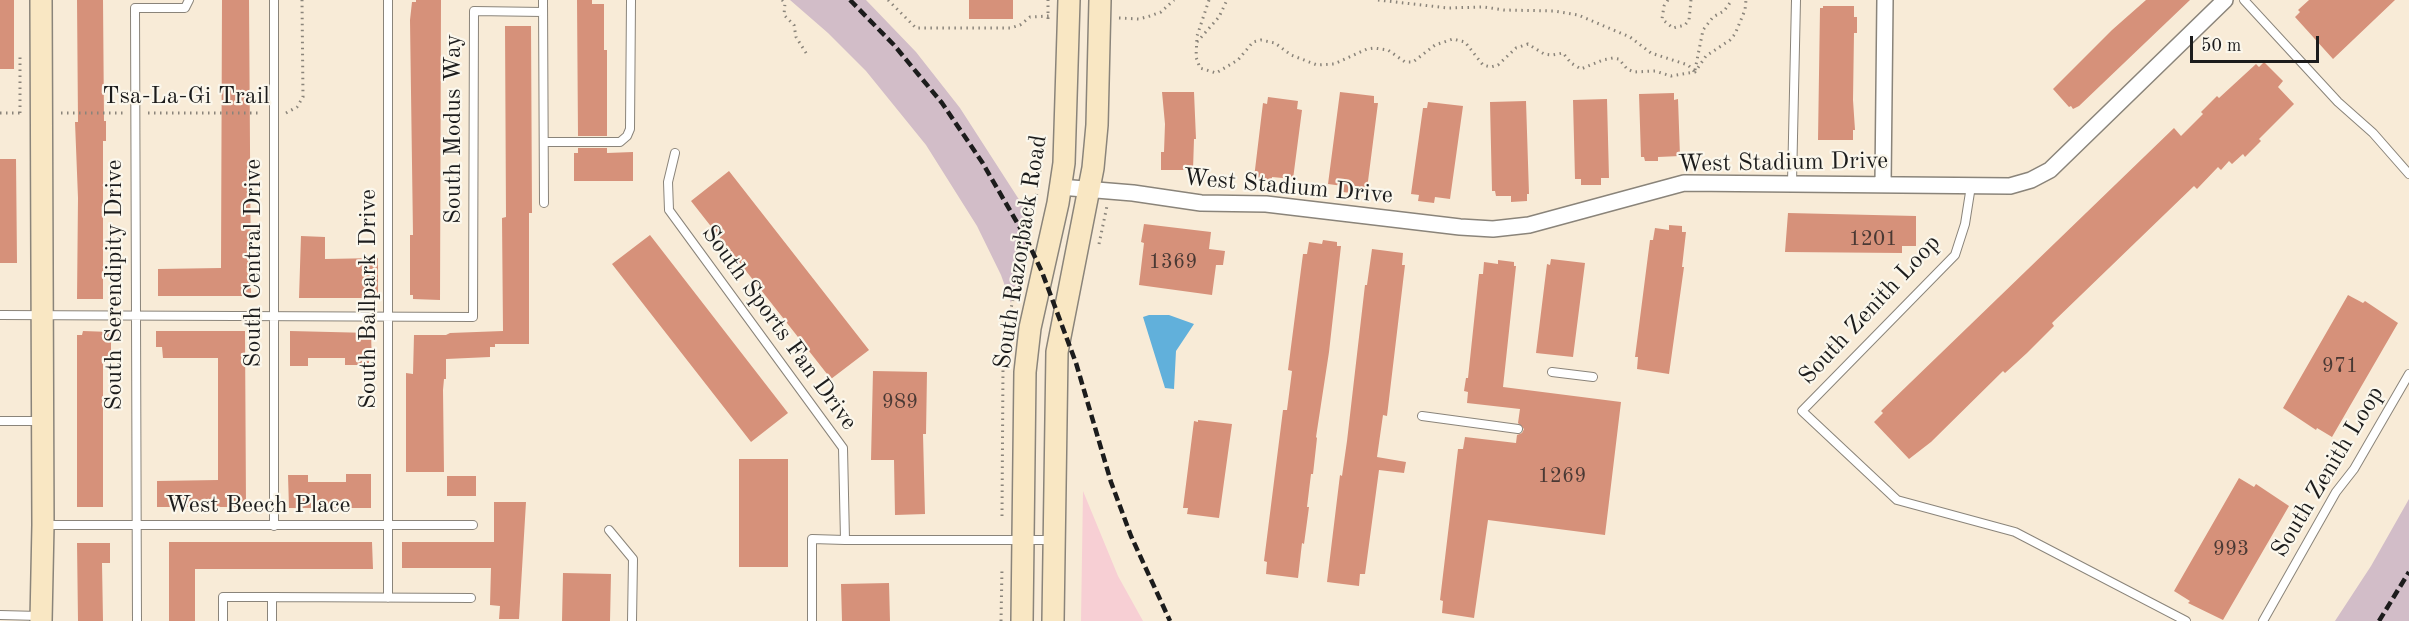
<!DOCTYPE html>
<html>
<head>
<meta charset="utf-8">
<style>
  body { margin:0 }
  #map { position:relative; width:2409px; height:621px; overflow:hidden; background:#f8ebd7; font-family:"Old Standard TT",serif }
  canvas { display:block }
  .scale { position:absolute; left:2190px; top:36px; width:129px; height:27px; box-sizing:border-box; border:3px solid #1c1c1c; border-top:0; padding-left:8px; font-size:18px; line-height:21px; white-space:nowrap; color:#1c1c1c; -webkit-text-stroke:4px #fbf7ec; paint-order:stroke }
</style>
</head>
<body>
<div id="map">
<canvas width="2409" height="621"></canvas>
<div class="scale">50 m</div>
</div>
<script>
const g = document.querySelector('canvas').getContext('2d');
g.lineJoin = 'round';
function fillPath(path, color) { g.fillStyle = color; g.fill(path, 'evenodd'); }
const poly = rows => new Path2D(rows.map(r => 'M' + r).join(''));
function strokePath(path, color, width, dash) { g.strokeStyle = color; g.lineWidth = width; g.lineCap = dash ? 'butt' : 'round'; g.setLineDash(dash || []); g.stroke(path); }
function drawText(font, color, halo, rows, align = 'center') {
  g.font = font + ' "Old Standard TT",serif'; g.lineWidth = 4.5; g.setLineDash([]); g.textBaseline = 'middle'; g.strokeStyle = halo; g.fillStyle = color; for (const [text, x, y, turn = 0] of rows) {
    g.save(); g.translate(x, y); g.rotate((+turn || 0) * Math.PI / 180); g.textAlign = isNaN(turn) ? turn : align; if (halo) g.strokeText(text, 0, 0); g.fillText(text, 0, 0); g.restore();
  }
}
const built = poly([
  [1083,491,1118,576,1143,621,1081,621]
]);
const industrial = poly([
  [790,0,866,0,916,52,960,108,1018,198,1032,216,1011,303,1001,275,977,226,926,145,866,71,828,33],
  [2409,499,2409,621,2335,621,2371,566]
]);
const water = poly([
  [1149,315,1169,315,1194,324,1176,351,1174,389,1165,388,1143,317]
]);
const building = poly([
  [0,0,14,0,14,69,0,69],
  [77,0,103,0,104,121,106,121,106,141,103,141,103,299,77,299,78,198,75,122,78,122],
  [222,0,249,0,251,296,158,296,158,269,221,268],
  [416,0,441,0,440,300,413,299,413,295,410,295,410,235,413,235,410,20,412,2,416,2],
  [577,0,592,0,592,4,604,4,604,50,607,50,607,136,578,136],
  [969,0,1013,0,1013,19,969,19],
  [2146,0,2190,0,2079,106,2073,109,2071,106,2069,107,2053,89,2112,30],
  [2309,0,2395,0,2333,59,2295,17,2300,12,2298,10],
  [1823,6,1854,6,1854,17,1857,17,1857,33,1854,33,1853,100,1855,130,1853,130,1853,140,1818,140,1820,8,1823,8],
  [505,26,531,26,532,213,529,213,529,344,495,344,495,347,490,347,490,357,446,359,446,379,444,379,443,390,444,472,406,472,406,373,413,374,414,335,446,335,450,333,503,331,502,218,506,217],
  [2264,62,2283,81,2278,87,2294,104,2259,139,2261,141,2245,157,2243,154,2232,164,2229,161,2221,170,2218,167,2197,189,2194,186,2052,323,2054,326,2027,353,2005,373,2003,371,1931,442,1909,459,1874,422,1883,413,1881,411,2174,128,2181,136,2203,114,2201,112,2217,96,2219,98,2256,64,2259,67],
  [1162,92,1194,92,1196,139,1194,139,1193,170,1161,170,1161,152,1164,152,1165,124],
  [1340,92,1374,96,1374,103,1378,103,1367,189,1359,188,1358,194,1343,192,1343,186,1328,184],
  [1674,93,1674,100,1678,99,1680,156,1658,157,1658,161,1645,161,1644,157,1641,157,1639,94],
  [1268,97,1298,101,1297,109,1302,110,1293,179,1272,177,1272,180,1254,178,1263,103,1267,104],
  [1607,99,1609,178,1601,178,1601,185,1581,185,1581,179,1575,179,1573,100],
  [1526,101,1529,194,1527,194,1527,201,1511,202,1511,196,1496,196,1495,191,1492,191,1490,102],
  [1428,102,1463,106,1450,199,1435,197,1434,203,1418,201,1419,195,1411,194,1423,108,1427,108],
  [578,148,607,148,607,153,633,152,633,181,574,181,574,153,578,153],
  [0,159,16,159,17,263,0,263],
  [729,171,869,350,831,379,691,201],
  [1788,213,1916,216,1916,246,1902,246,1902,253,1785,252],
  [1144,224,1211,232,1209,249,1225,251,1223,265,1216,265,1212,295,1139,285,1144,243,1141,242],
  [1669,225,1682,226,1682,232,1686,232,1682,267,1684,267,1669,374,1637,369,1638,357,1635,357,1650,240,1653,240,1655,228,1669,230],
  [650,235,788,413,751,442,612,264],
  [301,236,325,237,325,259,378,258,378,298,299,298],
  [1323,240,1337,242,1337,246,1341,246,1329,352,1316,437,1317,438,1313,474,1311,474,1307,507,1309,507,1304,544,1302,543,1298,578,1266,574,1267,562,1264,561,1283,410,1287,410,1292,371,1288,370,1303,254,1307,254,1309,242,1322,244],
  [1372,249,1403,253,1402,265,1405,265,1387,416,1383,415,1377,457,1406,462,1404,473,1379,470,1365,574,1360,574,1359,586,1327,582,1340,475,1342,476,1347,441,1365,285,1367,285],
  [1551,259,1585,263,1573,357,1536,353,1547,264,1550,265],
  [1498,260,1514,262,1514,266,1516,266,1503,387,1621,402,1605,535,1488,520,1474,618,1442,613,1443,601,1440,600,1458,449,1463,449,1465,437,1516,443,1517,435,1522,433,1524,429,1518,423,1520,409,1467,403,1468,392,1464,391,1466,378,1468,378,1479,274,1483,274,1484,262,1498,264],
  [2348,295,2363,303,2365,301,2398,323,2332,437,2317,428,2316,430,2283,408],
  [83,331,111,332,111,353,108,353,108,359,103,359,103,507,77,507,77,335,82,335],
  [156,331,245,331,246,507,157,507,157,481,218,480,218,358,163,358,162,347,156,347],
  [290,331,371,333,372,365,345,365,345,358,308,358,308,366,290,366],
  [873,371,927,372,926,434,923,434,925,514,895,515,894,460,871,460],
  [1198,420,1232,424,1219,518,1187,514,1188,508,1183,508,1194,421,1198,422],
  [739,459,788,459,788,567,739,567],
  [346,474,371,474,371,508,289,508,288,475,308,475,308,482,346,482],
  [447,476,476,476,476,496,447,496],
  [2239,478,2254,487,2256,484,2289,506,2223,620,2188,603,2190,601,2174,591],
  [494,502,526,502,519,619,499,619,500,606,490,605,491,568,402,568,402,542,494,542],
  [169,542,372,542,373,569,195,569,195,621,169,621],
  [77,543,110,543,110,563,102,563,103,621,78,621],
  [563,573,611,574,610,621,562,621],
  [889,583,890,621,842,621,841,584]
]);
const path = poly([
  [782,0,785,3,784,15,794,25,796,37,808,56],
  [888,0,916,28,1011,28,1020,25,1030,17,1049,16],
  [1209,0,1197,36,1196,57,1200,68,1216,73,1238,60,1253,42,1261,40,1275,43,1291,55,1317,65,1334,64,1367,49,1374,48,1388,50,1405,62,1413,62,1435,45,1453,39,1465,42,1483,65,1491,67,1498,65,1516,48,1528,44,1544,54,1552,55,1563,53,1571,63,1581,69,1603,60,1613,58,1619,59,1627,69,1634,72,1655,71,1671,76,1695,72,1706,56,1730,40,1735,34,1745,10,1746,0],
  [1378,0,1448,8,1484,7,1504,10,1554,11,1578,15,1630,37,1651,53,1688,65,1695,72],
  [1668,0,1664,6,1662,19,1673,28,1685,25,1689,20,1691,0],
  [1119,18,1139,19,1150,16,1161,12,1174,0],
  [1048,19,1048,0],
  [1197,42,1219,17,1227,0],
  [1695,70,1703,30,1713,17,1724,11,1732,0],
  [0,113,24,113],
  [20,113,20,53],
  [61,113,123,113],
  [148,113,261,113],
  [286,113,297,107,303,97,302,0],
  [1099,244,1107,206],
  [1002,516,1003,366,1007,326,1036,199,1044,140],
  [1001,621,1002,568]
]);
const lane = poly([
  [388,0,388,598],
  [543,0,544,203],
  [2244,0,2338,102,2373,133,2409,174],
  [544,142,620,142,627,136,630,129,631,0],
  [675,153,668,182,669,210,843,448,845,540,1052,540],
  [1792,183,1796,0],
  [1971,186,1965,224,1955,255,1802,411,1897,500,2015,532,2186,621],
  [0,315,473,317,474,11,543,12],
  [1552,372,1593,377],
  [1422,416,1518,429],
  [0,421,42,421],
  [45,525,473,525],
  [274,526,274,0],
  [609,530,633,559,632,621],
  [272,597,471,598],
  [0,615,40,616],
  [137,621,135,8,185,8,189,0],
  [223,621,223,597,272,597,272,621],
  [812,621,812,539,845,540],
  [2263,621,2336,492,2354,469,2409,374]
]);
const street = poly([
  [1883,184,1885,0],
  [1060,187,1133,193,1201,203,1266,204,1460,227,1493,229,1529,225,1684,183,2010,186,2031,180,2050,170,2225,0]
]);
const secondary = poly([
  [41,621,43,525,41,0],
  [1022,621,1025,372,1030,328,1058,203,1064,163,1069,0],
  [1053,621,1057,352,1093,168,1097,125,1100,0]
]);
const rail = poly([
  [850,0,894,45,942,103,982,162,1026,238,1042,272,1076,363,1111,482,1131,536,1170,621],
  [2379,621,2409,572]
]);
const numberNames = [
  ["1201",1873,239],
  ["1369",1173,262],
  ["971",2340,366],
  ["989",900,402],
  ["1269",1562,476],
  ["993",2231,549]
];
const streetNames = [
  ["Tsa-La-Gi Trail",186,97],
  ["South Modus Way",454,129,-90],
  ["West Stadium Drive",1783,163,-1],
  ["West Stadium Drive",1288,187,5],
  ["South Razorback Road",1021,252,-81],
  ["South Central Drive",254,263,-90],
  ["South Serendipity Drive",115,285,-90],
  ["South Ballpark Drive",369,299,-90],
  ["South Zenith Loop",1870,310,-47],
  ["South Sports Fan Drive",779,328,54],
  ["South Zenith Loop",2328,472,-59],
  ["West Beech Place",258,506]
];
fillPath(built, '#f7cfd4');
fillPath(industrial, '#d2bdc8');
fillPath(water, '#61b0db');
fillPath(building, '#d6917a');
strokePath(lane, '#8a847a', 10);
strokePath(street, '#8a847a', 18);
strokePath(secondary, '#8a847a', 24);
strokePath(path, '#8a847a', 3, [1.5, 4.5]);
strokePath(lane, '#fff', 8);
strokePath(street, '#fff', 15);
strokePath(secondary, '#f9e7c3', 21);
strokePath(rail, '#1c1c1c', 4.5, [9, 4.5]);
drawText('21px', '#4a3934', null, numberNames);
drawText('24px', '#1c1c1c', '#fbf7ec', streetNames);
</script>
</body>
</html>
